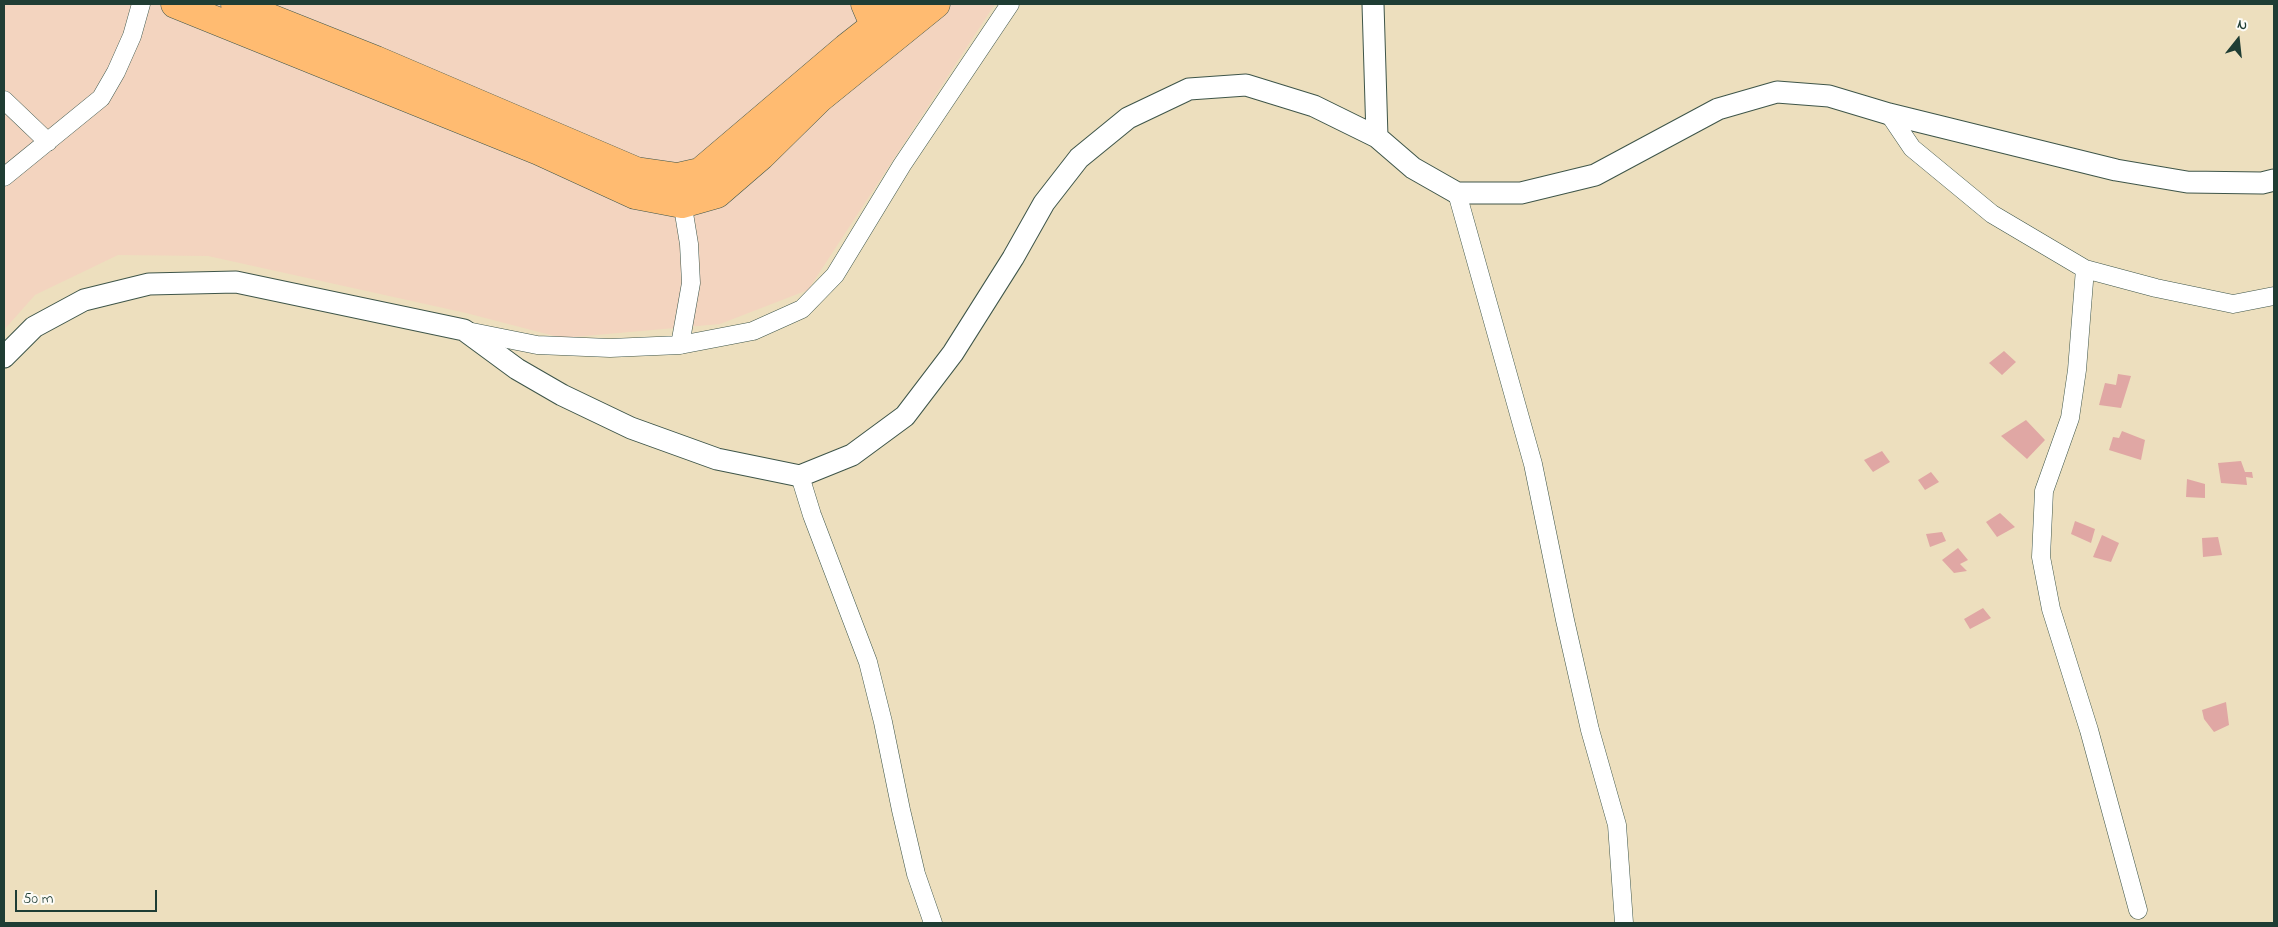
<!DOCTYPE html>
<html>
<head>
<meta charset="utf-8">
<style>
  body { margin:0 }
  #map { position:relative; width:2278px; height:927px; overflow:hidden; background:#eddfbe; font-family:"Indie Flower",sans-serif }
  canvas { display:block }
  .frame { position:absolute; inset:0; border:5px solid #1f3d34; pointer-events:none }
  .north { position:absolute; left:2213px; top:15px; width:50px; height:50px; -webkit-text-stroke:4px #fdfcf7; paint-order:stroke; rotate:16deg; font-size:14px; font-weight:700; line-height:20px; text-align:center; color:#1f3d34 }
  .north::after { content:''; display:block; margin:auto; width:18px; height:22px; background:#1f3d34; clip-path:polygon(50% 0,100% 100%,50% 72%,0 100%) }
  .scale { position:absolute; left:15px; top:890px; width:142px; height:22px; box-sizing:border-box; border:2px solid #1f3d34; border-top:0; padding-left:6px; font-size:15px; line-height:18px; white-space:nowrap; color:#1f3d34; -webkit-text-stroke:4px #fdfcf7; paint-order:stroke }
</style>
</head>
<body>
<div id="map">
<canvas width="2278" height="927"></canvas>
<div class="frame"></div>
<div class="north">N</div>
<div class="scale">50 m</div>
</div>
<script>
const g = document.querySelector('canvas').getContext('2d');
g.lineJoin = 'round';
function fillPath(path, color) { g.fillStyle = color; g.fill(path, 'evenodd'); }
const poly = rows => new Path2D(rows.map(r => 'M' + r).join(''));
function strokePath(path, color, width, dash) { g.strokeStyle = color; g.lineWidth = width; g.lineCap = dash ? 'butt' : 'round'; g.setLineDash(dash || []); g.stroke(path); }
const built = poly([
  [4,4,995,4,808,290,720,324,562,338,466,313,208,256,118,255,35,295,4,330]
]);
const building = poly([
  [2004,351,2016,362,2002,375,1989,363],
  [2118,374,2131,376,2121,408,2099,405,2105,383,2116,385],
  [2026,420,2045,440,2027,459,2001,436],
  [2122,431,2145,440,2141,460,2109,450,2113,437,2119,438],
  [1882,451,1890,462,1873,472,1864,460],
  [2241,461,2245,472,2252,472,2253,478,2246,477,2247,485,2221,483,2218,463],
  [1931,472,1939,482,1925,490,1918,480],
  [2187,479,2205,484,2205,498,2186,497],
  [2000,513,2015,527,1997,537,1986,522],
  [2075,521,2095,529,2091,543,2071,534],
  [1942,532,1946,541,1930,547,1926,534],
  [2102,535,2119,543,2111,562,2093,557],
  [2218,537,2222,555,2203,557,2202,538],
  [1958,548,1968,560,1960,564,1967,571,1954,573,1942,560],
  [1983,608,1991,618,1970,629,1964,619],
  [2226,702,2229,725,2214,732,2204,719,2202,710]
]);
const minor = poly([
  [4,100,48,142],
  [1889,114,1912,148,1992,214,2085,269,2156,288,2233,304,2274,296],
  [4,177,101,98,116,72,132,36,141,4],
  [1457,193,1533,464,1565,620,1590,730,1617,825,1624,923],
  [2085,269,2077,370,2070,418,2044,491,2041,557,2051,609,2089,730,2138,910],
  [467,331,537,345,610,348,680,345,753,331,802,309,835,275,902,165,1010,4],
  [680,345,691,283,689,244,681,195],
  [800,476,812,515,868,662,883,722,901,810,916,874,933,923]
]);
const tertiary = poly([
  [1373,4,1377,137],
  [4,357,34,327,84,300,149,284,236,282,464,330,517,369,562,395,631,428,717,459,800,476,852,455,905,416,953,353,1013,258,1044,203,1079,158,1128,118,1189,89,1246,85,1314,106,1377,137,1413,168,1457,193,1521,193,1595,175,1718,109,1777,92,1829,96,1889,114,2116,170,2187,182,2262,183,2274,180]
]);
const primary = poly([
  [175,4,539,151,635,195,682,204,717,194,761,156,820,98,936,4],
  [235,4,376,60,636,171,678,177,700,172,846,48,902,4],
  [865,4,874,25]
]);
fillPath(built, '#f3d4bf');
fillPath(building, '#e0a7a4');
strokePath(minor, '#3e5549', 19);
strokePath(tertiary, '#3e5549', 23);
strokePath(primary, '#3e5549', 29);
strokePath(minor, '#fff', 18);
strokePath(tertiary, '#fff', 21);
strokePath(primary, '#ffbb71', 28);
</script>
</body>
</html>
